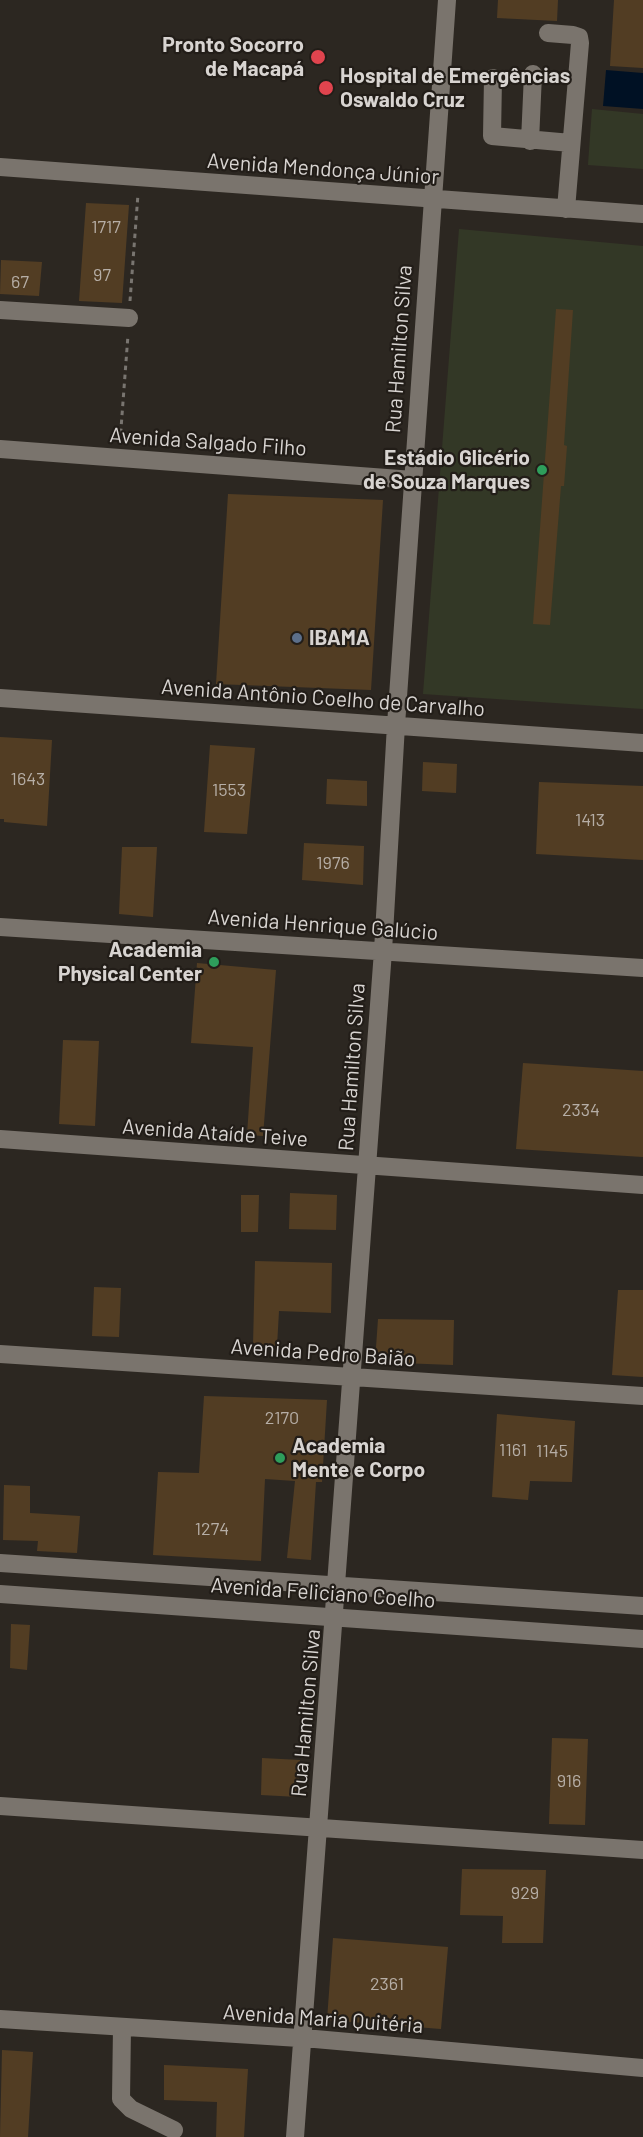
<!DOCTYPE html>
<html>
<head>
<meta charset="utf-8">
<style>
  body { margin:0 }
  canvas { display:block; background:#2c2721 }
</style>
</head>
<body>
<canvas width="643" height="2137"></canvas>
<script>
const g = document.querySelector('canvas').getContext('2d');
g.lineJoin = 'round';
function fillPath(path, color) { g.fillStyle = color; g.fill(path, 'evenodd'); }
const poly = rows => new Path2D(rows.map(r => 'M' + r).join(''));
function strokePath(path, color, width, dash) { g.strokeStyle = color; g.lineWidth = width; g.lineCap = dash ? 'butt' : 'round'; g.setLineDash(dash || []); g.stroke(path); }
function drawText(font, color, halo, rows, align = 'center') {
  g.font = font + ' Barlow,sans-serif'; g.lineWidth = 4.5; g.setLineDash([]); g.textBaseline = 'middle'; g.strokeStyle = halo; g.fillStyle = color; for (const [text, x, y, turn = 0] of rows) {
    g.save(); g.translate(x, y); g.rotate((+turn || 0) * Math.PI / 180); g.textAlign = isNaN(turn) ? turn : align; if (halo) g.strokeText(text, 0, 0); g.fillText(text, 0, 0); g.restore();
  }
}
const green = poly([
  [592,109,643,114,643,169,588,165],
  [459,229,643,246,643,709,423,694]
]);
const water = poly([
  [606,70,643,73,643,109,603,106]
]);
const building = poly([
  [498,0,558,0,557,21,497,18],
  [614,0,643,0,643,68,610,66],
  [86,203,129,205,122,303,79,301],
  [1,260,42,262,39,296,0,294],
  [556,309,573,310,564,445,567,446,564,486,561,486,550,625,533,624],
  [228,494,383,500,371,690,216,684],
  [0,737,52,740,47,826,4,822,4,819,0,819],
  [210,745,255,748,247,834,204,832],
  [423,762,457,764,456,793,422,791],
  [327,779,367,781,367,806,326,804],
  [539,782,643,786,643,860,536,854],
  [304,843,364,846,363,885,302,880],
  [122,847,157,847,153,917,119,914],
  [197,963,276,970,263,1136,247,1135,253,1047,191,1043],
  [63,1040,99,1041,95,1126,59,1124],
  [523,1063,643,1071,643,1157,516,1149],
  [290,1193,337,1195,336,1230,289,1229],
  [241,1195,259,1195,258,1232,241,1232],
  [255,1261,332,1263,331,1313,279,1311,277,1346,253,1346],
  [94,1287,121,1288,119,1337,92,1336],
  [618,1290,643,1290,643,1377,612,1375],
  [378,1319,454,1320,453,1365,375,1362],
  [204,1396,327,1400,322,1482,316,1482,311,1560,287,1558,295,1481,265,1479,261,1561,153,1555,158,1472,199,1473],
  [497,1414,575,1421,572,1482,530,1481,528,1500,492,1497],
  [4,1485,30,1486,30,1513,80,1516,77,1553,37,1551,38,1541,3,1540],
  [11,1624,30,1625,27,1670,10,1668],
  [552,1738,588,1739,585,1825,549,1824],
  [262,1758,300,1760,298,1797,261,1795],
  [462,1869,546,1870,543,1943,502,1943,503,1916,460,1915],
  [333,1938,448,1947,441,2029,327,2020],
  [2,2050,33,2052,28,2137,0,2137],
  [164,2065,248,2069,244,2137,216,2137,217,2102,164,2100]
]);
const path = poly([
  [130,301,138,194],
  [120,442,128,335]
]);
const minor = poly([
  [548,33,573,35,579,37,580,43,566,209],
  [493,78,492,136,571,143],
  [530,141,533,74],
  [0,167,643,214],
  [0,310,129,318],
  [0,449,413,480],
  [0,698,643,743],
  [0,927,643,968],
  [0,1139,643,1185],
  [0,1354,643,1396],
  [0,1563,643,1606],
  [0,1594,643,1639],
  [0,1806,643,1850],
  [0,2019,315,2039,643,2068],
  [122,2027,121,2099,131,2109,174,2130],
  [295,2137,383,951,396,725,447,0]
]);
const markers = [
  [318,57,8,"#e0444e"],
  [326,88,8,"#e0444e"],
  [542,470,6,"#2e9e5b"],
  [297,638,6,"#5c6f8a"],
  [214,962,6,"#2e9e5b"],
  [280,1458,6,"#2e9e5b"]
];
const numberNames = [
  ["1717",106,227],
  ["97",102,275],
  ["67",20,282],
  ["1643",28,779],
  ["1553",229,790],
  ["1413",590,820],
  ["1976",333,863],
  ["2334",581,1110],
  ["2170",282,1418],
  ["1161",513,1450],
  ["1145",552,1451],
  ["1274",212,1529],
  ["916",569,1781],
  ["929",525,1893],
  ["2361",387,1984]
];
const poiNames = [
  ["Pronto Socorro",304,45],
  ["de Macapá",304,69],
  ["Hospital de Emergências",340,76,"left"],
  ["Oswaldo Cruz",340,100,"left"],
  ["Estádio Glicério",530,458],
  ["de Souza Marques",530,482],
  ["IBAMA",309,638,"left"],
  ["Academia",202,950],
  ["Physical Center",202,974],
  ["Academia",292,1446,"left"],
  ["Mente e Corpo",292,1470,"left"]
];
const streetNames = [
  ["Avenida Mendonça Júnior",323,169,4],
  ["Rua Hamilton Silva",399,349,-86],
  ["Avenida Salgado Filho",208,442,4],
  ["Avenida Antônio Coelho de Carvalho",323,698,4],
  ["Avenida Henrique Galúcio",323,925,4],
  ["Rua Hamilton Silva",352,1067,-86],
  ["Avenida Ataíde Teive",215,1133,4],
  ["Avenida Pedro Baião",323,1353,4],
  ["Avenida Feliciano Coelho",323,1593,4],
  ["Rua Hamilton Silva",306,1713,-85],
  ["Avenida Maria Quitéria",323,2019,4]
];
fillPath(green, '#333826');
fillPath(water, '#001124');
fillPath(building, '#523d23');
strokePath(path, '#797570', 3, [4.5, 4.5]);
strokePath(minor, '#7a746d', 18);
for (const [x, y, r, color] of markers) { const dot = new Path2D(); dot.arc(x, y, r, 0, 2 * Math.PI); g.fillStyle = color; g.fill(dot); strokePath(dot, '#221d18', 2); }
drawText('18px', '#b6aea6', null, numberNames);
drawText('bold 21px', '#d8d4d1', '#221d18', poiNames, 'right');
drawText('21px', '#d8d4d1', '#221d18', streetNames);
</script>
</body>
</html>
